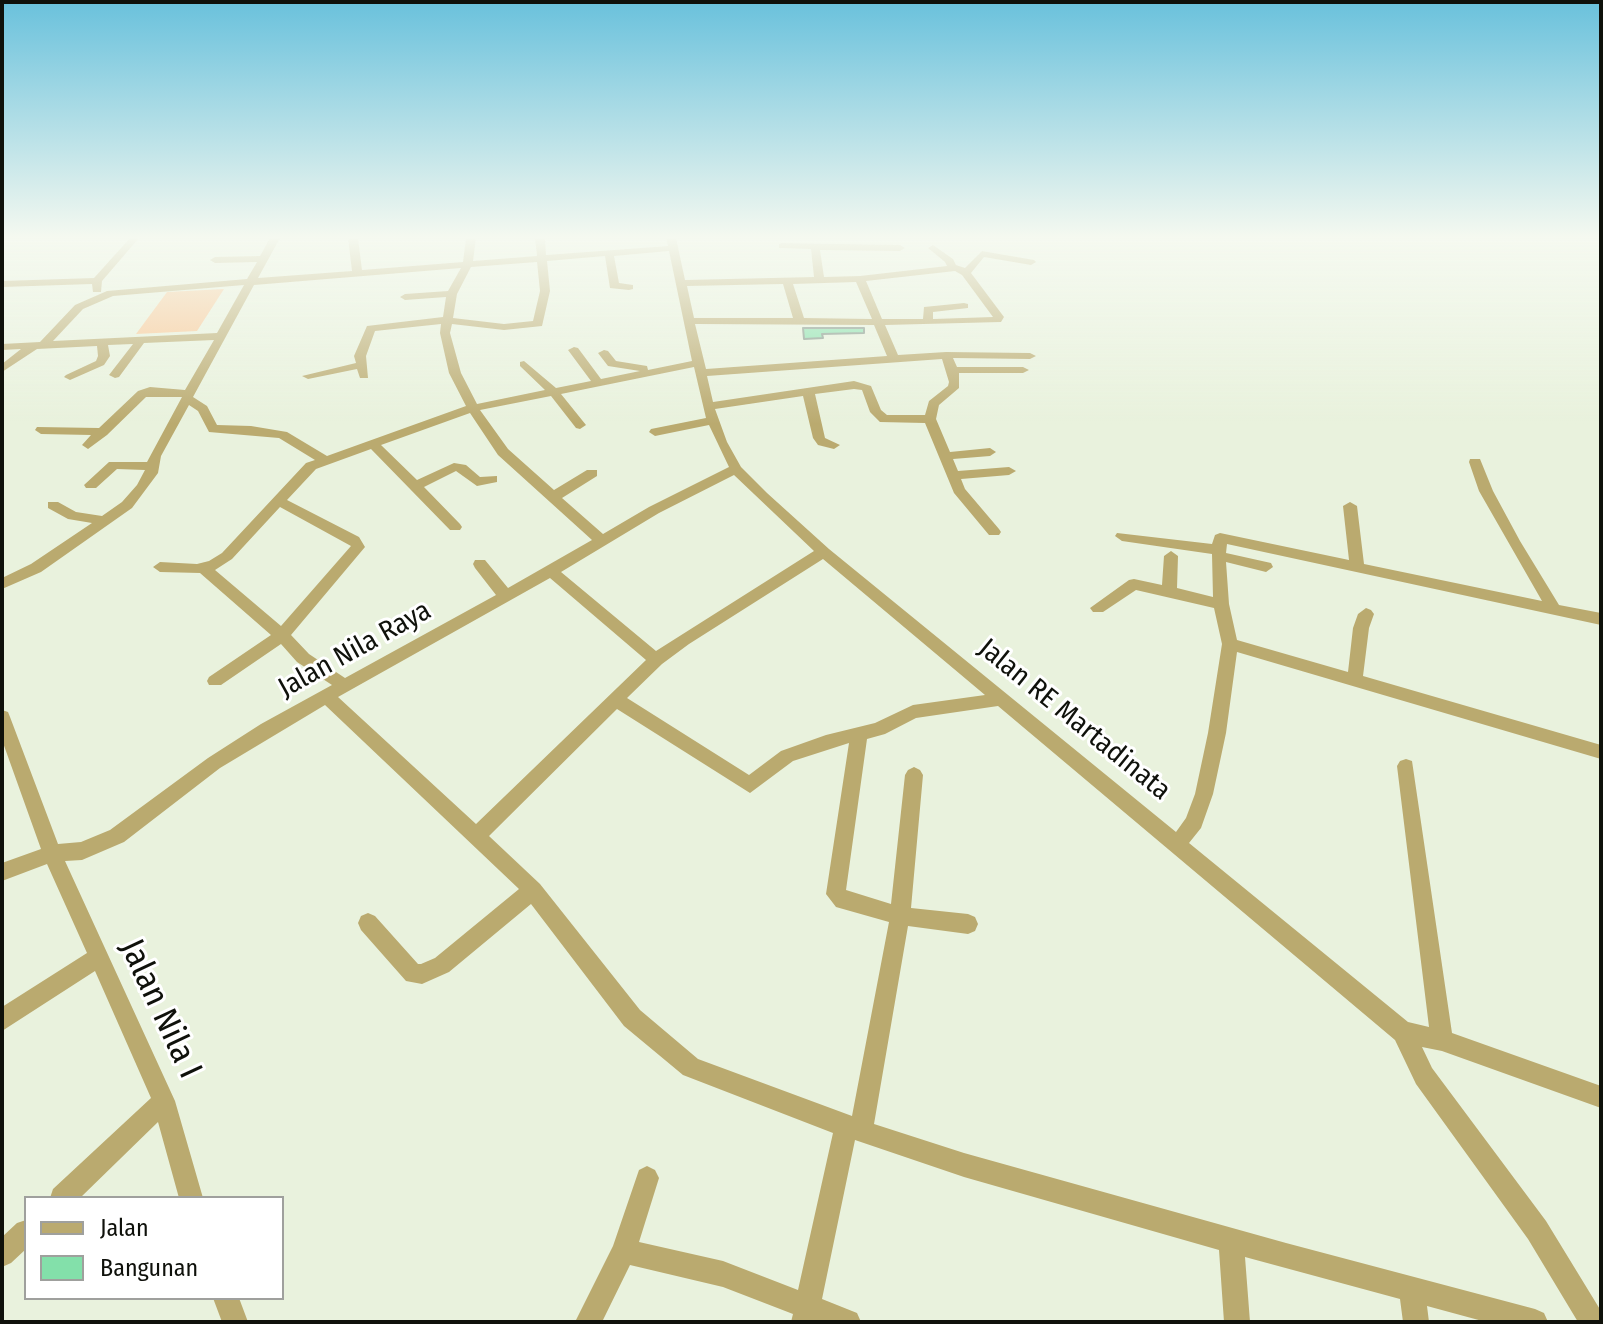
<!DOCTYPE html>
<html>
<head>
<meta charset="utf-8">
<style>
  body { margin:0 }
  #map { position:relative; width:1603px; height:1324px; overflow:hidden; background:#e9f2dd; font-family:"Fira Sans Condensed",sans-serif }
  canvas { display:block }
  .frame { position:absolute; inset:0; border:4px solid #0f110b; pointer-events:none }
  .legend { position:absolute; left:24px; top:1196px; width:260px; height:104px; box-sizing:border-box; background:#fff; border:2px solid #9fa09d; margin:0; padding:10px 14px; list-style:none; font-size:24px; color:#0f110b }
  .legend li { display:flex; align-items:center; gap:16px; height:40px }
  .legend b { width:40px; border:2px solid #9fa09d }
</style>
</head>
<body>
<div id="map">
<canvas width="1603" height="1324"></canvas>
<div class="frame"></div>
<ul class="legend">
<li><b style="height:10px;background:#baaa6f"></b>Jalan</li>
<li><b style="height:22px;background:#83e0aa"></b>Bangunan</li>
</ul>
</div>
<script>
const g = document.querySelector('canvas').getContext('2d');
g.lineJoin = 'round';
function fillPath(path, color) { g.fillStyle = color; g.fill(path, 'evenodd'); }
const poly = rows => new Path2D(rows.map(r => 'M' + r).join(''));
function strokePath(path, color, width, dash) { g.strokeStyle = color; g.lineWidth = width; g.lineCap = dash ? 'butt' : 'round'; g.setLineDash(dash || []); g.stroke(path); }
function drawText(font, color, halo, rows, align = 'center') {
  g.font = font + ' "Fira Sans Condensed",sans-serif'; g.lineWidth = 6; g.setLineDash([]); g.textBaseline = 'middle'; g.strokeStyle = halo; g.fillStyle = color; for (const [text, x, y, turn = 0] of rows) {
    g.save(); g.translate(x, y); g.rotate((+turn || 0) * Math.PI / 180); g.textAlign = isNaN(turn) ? turn : align; if (halo) g.strokeText(text, 0, 0); g.fillText(text, 0, 0); g.restore();
  }
}
const green = poly([
  [224,289,197,331,136,334,167,292]
]);
const building = poly([
  [803,328,864,328,864,333,822,334,823,338,804,339,803,328]
]);
const street = poly([
  [130,238,139,238,102,281,101,292,93,292,92,284,2,287,2,281,94,278,130,238],
  [270,238,280,238,258,278,352,271,348,238,358,238,362,270,463,262,466,238,476,238,473,261,537,256,535,238,545,238,546,255,668,246,666,238,676,238,685,280,814,277,811,249,779,248,779,244,782,243,900,245,905,248,900,251,820,250,824,277,860,276,947,266,945,262,928,248,933,245,953,259,956,265,965,268,982,251,1034,260,1036,262,1031,265,984,257,971,273,1004,317,1001,322,885,325,898,355,946,352,1030,353,1036,356,1030,359,953,358,957,367,1023,367,1029,370,1023,373,959,373,959,388,939,405,936,419,950,452,990,448,996,452,990,456,953,459,958,471,1009,467,1016,471,1009,475,961,479,965,489,999,529,1001,532,999,535,989,535,954,493,925,423,880,422,870,412,862,390,854,389,815,394,825,438,840,445,834,449,818,445,813,438,803,396,715,409,727,442,741,467,767,493,829,549,1176,832,1186,818,1195,794,1208,733,1222,644,1214,608,1136,590,1103,612,1093,612,1090,608,1129,580,1134,579,1162,585,1164,556,1171,551,1178,556,1177,588,1213,597,1212,554,1122,541,1115,536,1117,533,1212,544,1215,535,1220,533,1349,560,1343,506,1350,502,1357,506,1364,564,1542,601,1479,491,1469,462,1470,459,1480,459,1493,491,1520,541,1559,605,1601,613,1601,625,1227,544,1226,553,1271,563,1273,567,1266,572,1226,562,1229,604,1237,640,1348,672,1353,628,1358,614,1366,608,1371,610,1374,614,1369,628,1363,676,1601,745,1601,759,1237,652,1226,733,1213,794,1201,828,1189,843,1408,1022,1429,1027,1397,766,1400,761,1406,759,1412,761,1452,1033,1601,1086,1601,1108,1442,1051,1422,1047,1432,1068,1546,1221,1601,1311,1601,1322,1578,1322,1528,1239,1416,1084,1395,1040,998,706,916,718,885,734,867,739,846,890,891,904,905,775,908,770,914,767,920,770,923,775,911,908,968,914,975,917,978,924,975,931,968,934,908,926,874,1124,964,1153,1286,1243,1535,1309,1544,1313,1548,1322,1486,1322,1427,1306,1429,1322,1403,1322,1400,1299,1245,1257,1250,1322,1224,1322,1219,1250,964,1177,855,1140,822,1299,857,1313,861,1322,791,1322,793,1314,723,1287,630,1265,602,1322,575,1322,613,1246,639,1170,647,1166,655,1170,659,1178,639,1242,723,1261,798,1290,833,1133,683,1075,624,1026,531,904,449,972,422,984,406,981,361,930,358,923,361,916,368,913,375,916,418,964,421,964,435,958,519,889,325,705,220,768,124,842,82,860,65,861,175,1101,203,1198,179,1198,158,1122,80,1198,50,1198,53,1189,151,1098,95,971,2,1031,2,1007,87,953,47,864,2,881,2,863,41,849,2,740,2,710,8,712,10,717,58,844,81,842,110,830,208,758,261,724,332,685,297,662,281,644,221,685,209,685,207,681,209,677,271,635,200,573,160,572,153,567,160,562,197,564,209,561,222,553,306,463,315,460,279,438,209,432,198,411,189,405,161,456,158,473,132,508,41,572,2,589,2,578,31,564,92,523,68,519,48,508,48,502,58,502,76,512,102,516,122,502,137,485,145,470,117,469,96,488,86,488,84,485,109,462,147,462,182,397,146,397,107,435,88,449,82,445,91,435,41,434,35,430,37,427,99,428,138,391,150,387,185,390,214,340,144,343,119,377,115,378,109,375,133,344,108,345,110,356,104,365,70,380,64,377,66,375,96,361,98,356,97,346,37,349,2,372,2,364,21,349,2,350,2,344,40,342,75,305,107,291,247,279,257,262,215,263,210,260,215,257,260,256,270,238],
  [669,251,692,361,648,370,647,366,616,361,608,351,604,350,598,353,608,366,640,371,601,379,578,348,574,347,568,350,591,381,556,388,524,361,520,362,520,366,545,390,477,404,461,373,450,333,452,324,504,330,542,326,550,291,547,261,605,256,610,288,629,290,633,289,633,285,619,283,614,256,669,251],
  [537,262,540,291,533,321,504,324,453,318,457,294,471,267,537,262],
  [461,268,448,291,405,294,400,297,405,300,446,297,443,317,367,326,354,356,356,363,302,376,308,379,357,369,360,378,368,378,366,356,375,331,441,324,440,333,449,373,466,406,327,456,287,432,251,426,217,425,207,406,193,397,254,285,461,268],
  [955,271,962,275,993,317,933,319,933,312,968,308,968,304,964,303,924,307,923,319,882,319,866,281,955,271],
  [856,282,872,319,804,318,793,284,856,282],
  [783,284,793,318,694,318,687,286,783,284],
  [244,285,217,333,53,341,83,309,113,296,244,285],
  [695,324,874,325,887,356,706,369,695,324],
  [942,359,949,382,948,386,929,401,925,415,887,415,881,410,871,386,854,381,713,402,707,376,942,359],
  [694,367,706,418,651,429,649,432,655,436,709,425,729,467,649,507,603,534,562,498,597,476,597,470,587,470,554,490,508,449,480,410,551,396,576,428,580,429,586,425,561,394,694,367],
  [470,413,498,455,592,540,508,588,485,560,475,560,473,564,475,568,496,595,345,678,309,654,291,635,365,547,359,537,287,500,316,469,371,449,450,530,460,530,462,527,460,524,424,487,456,471,477,486,497,482,497,476,480,477,466,465,454,463,417,480,381,445,470,413],
  [734,475,814,551,656,651,561,572,659,513,734,475],
  [280,507,351,546,281,626,215,570,232,559,280,507],
  [823,559,985,695,913,705,875,723,826,735,781,751,749,775,627,698,662,664,689,644,823,559],
  [550,578,646,660,476,824,338,697,550,578],
  [617,709,750,793,793,761,849,743,826,894,836,907,889,922,852,1116,698,1059,640,1010,540,884,489,836,617,709],
  [26,1220,26,1249,11,1263,2,1267,2,1237,17,1223,26,1220],
  [213,1298,239,1298,248,1322,222,1322,213,1298]
]);
const streetNames = [
  ["Jalan Nila Raya",355,650,-29],
  ["Jalan RE Martadinata",1074,720,39]
];
const nearStreetnames = [
  ["Jalan Nila I",160,1009,65]
];
fillPath(green, '#fac490');
fillPath(building, '#83e0aa');
strokePath(building, '#7f9286', 2);
fillPath(street, '#baaa6f');
const sky = g.createLinearGradient(0, 0, 0, 424);
sky.addColorStop(0, '#69c1dc');
sky.addColorStop(0.56, '#f5f9f0');
sky.addColorStop(1, '#f5f9f000');
g.fillStyle = sky;
g.fillRect(0, 0, 1603, 424);
drawText('28px', '#0f110b', '#fff', streetNames);
drawText('34px', '#0f110b', '#fff', nearStreetnames);
</script>
</body>
</html>
